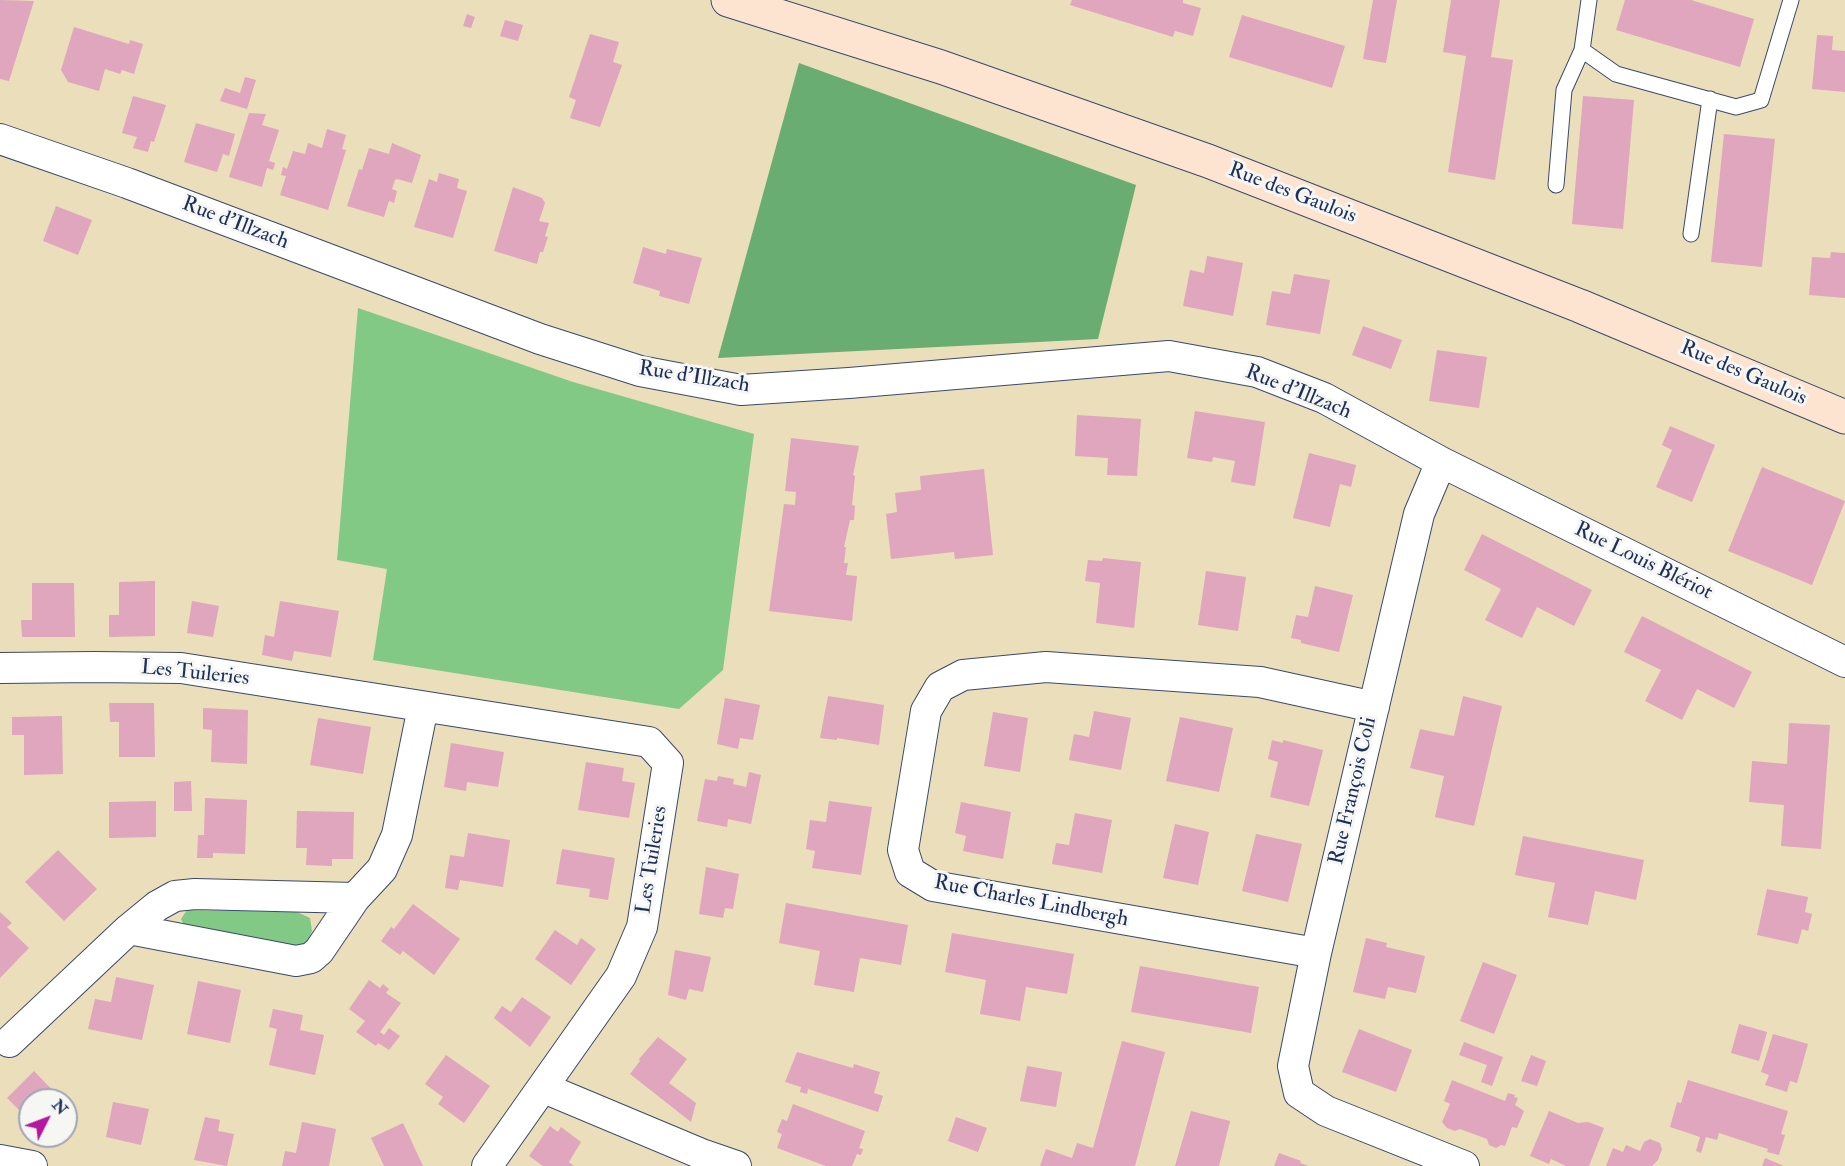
<!DOCTYPE html>
<html>
<head>
<meta charset="utf-8">
<style>
  body { margin:0 }
  #map { position:relative; width:1845px; height:1166px; overflow:hidden; background:#ebdebb; font-family:"IM FELL Double Pica",serif }
  canvas { display:block }
  .north { position:absolute; left:18px; top:1088px; width:60px; height:60px; box-sizing:border-box; background:#f6f6f2; border:2px solid #9ea6b7; border-radius:50%; rotate:48deg; font-size:16px; font-weight:700; line-height:24px; text-align:center; color:#1b2f5e }
  .north::after { content:''; display:block; margin:auto; width:21px; height:27px; background:#b5179e; clip-path:polygon(50% 0,100% 100%,50% 72%,0 100%) }
</style>
</head>
<body>
<div id="map">
<canvas width="1845" height="1166"></canvas>
<div class="north">N</div>
</div>
<script>
const g = document.querySelector('canvas').getContext('2d');
g.lineJoin = 'round';
function fillPath(path, color) { g.fillStyle = color; g.fill(path, 'evenodd'); }
const poly = rows => new Path2D(rows.map(r => 'M' + r).join(''));
function strokePath(path, color, width, dash) { g.strokeStyle = color; g.lineWidth = width; g.lineCap = dash ? 'butt' : 'round'; g.setLineDash(dash || []); g.stroke(path); }
function drawText(font, color, halo, rows, align = 'center') {
  g.font = font + ' "IM FELL Double Pica",serif'; g.lineWidth = 6; g.setLineDash([]); g.textBaseline = 'middle'; g.strokeStyle = halo; g.fillStyle = color; for (const [text, x, y, turn = 0] of rows) {
    g.save(); g.translate(x, y); g.rotate((+turn || 0) * Math.PI / 180); g.textAlign = isNaN(turn) ? turn : align; if (halo) g.strokeText(text, 0, 0); g.fillText(text, 0, 0); g.restore();
  }
}
const green = poly([
  [358,308,573,382,754,434,723,670,679,709,373,660,387,569,337,560],
  [187,910,297,912,310,918,312,931,307,944,302,947,184,925,181,919]
]);
const forest = poly([
  [799,63,1136,185,1098,339,718,358]
]);
const building = poly([
  [0,0,34,1,9,81,0,79],
  [1072,0,1183,0,1183,3,1201,8,1193,36,1175,31,1173,37,1070,5],
  [1373,0,1397,0,1386,63,1363,59],
  [1451,0,1500,0,1491,57,1513,60,1495,180,1448,172,1466,56,1443,52],
  [1625,0,1691,0,1754,19,1740,67,1616,30],
  [467,14,475,17,471,28,463,26],
  [1242,15,1345,46,1332,88,1229,57],
  [505,20,523,25,518,41,500,36],
  [74,27,129,44,130,40,143,44,134,74,122,70,120,74,105,69,99,91,68,82,61,70],
  [590,34,619,42,613,62,622,65,600,127,570,118,576,100,569,97],
  [1817,35,1833,36,1832,50,1845,51,1845,92,1812,89],
  [245,77,256,80,247,109,220,101,225,88,240,93],
  [133,96,166,105,154,142,151,141,148,152,133,148,137,137,122,133],
  [1583,96,1634,100,1623,229,1572,224],
  [249,113,266,114,262,125,279,130,269,161,275,163,273,170,267,168,262,187,229,177],
  [196,123,235,134,229,156,223,154,217,172,184,162],
  [327,129,346,135,342,149,346,150,328,210,280,195,286,176,281,175,283,167,287,169,293,151,305,154,308,143,322,148],
  [1724,134,1775,139,1762,267,1711,262],
  [392,143,421,155,412,183,397,179,395,180,392,189,397,191,394,203,389,201,384,217,347,206,359,169,362,170,369,148,389,154],
  [439,173,459,179,457,188,467,191,453,238,414,227,429,179,437,182],
  [513,187,542,198,545,203,539,221,549,223,545,236,548,237,543,252,540,252,537,264,494,251],
  [56,206,92,220,78,255,43,241],
  [643,247,666,254,667,249,702,258,689,304,659,296,660,291,633,283],
  [1831,252,1845,253,1845,298,1809,295,1812,257,1830,258],
  [1207,256,1243,263,1233,316,1183,306,1190,270,1204,273],
  [1294,274,1330,280,1320,334,1266,325,1272,291,1290,294],
  [1363,326,1402,340,1391,369,1352,355],
  [1437,350,1487,357,1479,408,1429,401],
  [1195,411,1265,422,1255,486,1231,482,1235,461,1213,457,1212,462,1187,458],
  [1077,415,1141,419,1137,476,1107,475,1108,458,1075,456],
  [1670,426,1715,445,1692,502,1656,487,1672,450,1662,445],
  [791,438,859,446,853,475,855,476,852,505,855,506,854,520,850,520,844,547,846,547,844,563,848,563,846,575,857,576,852,621,769,611,784,504,795,505,796,492,785,491],
  [1309,453,1356,465,1351,487,1340,484,1330,527,1293,518],
  [1762,467,1845,501,1812,585,1728,551],
  [984,469,993,555,955,559,954,552,891,559,886,514,897,512,895,493,921,490,920,476],
  [1482,534,1592,590,1574,626,1537,607,1522,638,1485,620,1501,589,1464,570],
  [1103,558,1141,562,1134,628,1096,623,1100,583,1085,581,1088,560,1102,561],
  [1206,571,1246,577,1238,631,1198,625],
  [155,581,155,636,109,637,109,615,119,615,119,582],
  [32,583,74,583,75,637,22,637,21,620,32,620],
  [1315,586,1353,595,1339,652,1301,643,1301,640,1291,638,1296,615,1308,617],
  [192,601,219,606,213,637,187,633],
  [280,601,339,611,331,657,294,651,292,661,262,655,265,635,274,637],
  [1642,616,1752,672,1734,708,1697,689,1682,720,1645,701,1661,670,1624,652],
  [828,696,884,705,879,745,837,738,837,740,820,738],
  [1463,696,1502,706,1474,826,1435,817,1444,776,1410,768,1420,729,1454,736],
  [725,698,760,705,753,740,740,738,738,749,717,744],
  [109,703,154,703,155,757,119,757,119,722,110,722],
  [203,708,248,710,247,764,211,762,212,730,203,729],
  [1094,711,1131,718,1121,770,1069,760,1074,734,1089,737],
  [993,712,1028,718,1020,772,984,766],
  [62,716,63,774,24,775,24,735,12,735,12,717],
  [1180,717,1233,728,1219,792,1166,781],
  [318,718,371,727,363,774,310,765],
  [1789,723,1830,725,1821,849,1781,846,1784,805,1749,802,1752,761,1787,764],
  [1272,740,1283,743,1283,740,1323,750,1309,806,1270,797,1278,762,1268,759],
  [451,743,504,752,498,787,467,782,466,791,444,787],
  [586,762,624,768,622,781,635,783,629,818,578,810],
  [749,772,761,775,751,824,728,819,727,827,697,821,705,779,717,781,718,776,734,779,733,784,746,787],
  [191,781,192,811,174,811,174,782],
  [205,798,247,800,245,854,213,853,213,858,197,858,198,835,204,835],
  [156,801,156,837,109,838,109,802],
  [829,801,872,807,861,875,812,868,815,851,806,849,810,820,826,822],
  [961,802,1011,812,1003,859,963,851,966,836,955,833],
  [297,811,354,812,353,859,332,859,332,866,306,865,307,848,296,848],
  [1075,813,1112,820,1102,873,1052,864,1056,843,1069,845],
  [1175,824,1209,832,1198,885,1163,878],
  [468,833,510,840,503,887,460,880,458,890,445,888,450,855,464,857],
  [1256,834,1302,844,1288,902,1242,891],
  [1523,836,1644,860,1636,900,1595,891,1588,925,1548,917,1555,883,1515,875],
  [562,849,615,858,608,900,589,897,590,889,556,884],
  [58,850,97,889,64,921,25,882],
  [706,867,739,874,733,909,725,908,723,918,699,914],
  [1767,889,1808,897,1805,912,1812,914,1808,931,1802,929,1798,944,1757,935],
  [786,903,908,925,901,965,860,958,854,992,814,985,820,951,779,943],
  [413,904,460,939,434,975,403,951,400,955,381,941,391,927,394,929],
  [0,912,12,923,7,927,29,948,0,978],
  [555,930,577,945,581,938,596,949,571,985,535,959],
  [952,933,1074,954,1067,994,1026,987,1020,1021,980,1014,986,980,945,972],
  [1366,938,1387,943,1386,947,1425,956,1416,993,1388,987,1385,999,1353,992],
  [675,950,711,957,703,992,689,989,686,1000,668,995],
  [1483,962,1517,975,1494,1034,1460,1021],
  [1140,966,1259,987,1251,1033,1131,1012],
  [116,977,154,985,142,1040,88,1029,95,999,111,1002],
  [369,980,380,988,383,984,389,989,386,993,401,1003,380,1032,384,1035,389,1028,400,1036,389,1050,378,1043,376,1046,356,1032,365,1021,349,1009],
  [198,981,241,990,230,1043,187,1034],
  [522,997,551,1017,530,1047,494,1018,502,1006,511,1012],
  [273,1009,303,1015,300,1030,324,1035,315,1075,269,1065,277,1029,269,1027],
  [1739,1024,1767,1032,1759,1061,1731,1053],
  [1359,1029,1412,1050,1396,1092,1342,1072],
  [1773,1034,1808,1044,1797,1083,1790,1081,1787,1092,1765,1085,1769,1075,1761,1072],
  [658,1037,687,1059,669,1083,696,1103,691,1122,630,1074,640,1061,639,1059],
  [1122,1041,1165,1052,1135,1166,1040,1166,1046,1149,1072,1158,1077,1143,1093,1148],
  [1464,1042,1503,1057,1492,1086,1481,1082,1487,1065,1459,1055],
  [797,1052,853,1068,854,1064,880,1072,874,1093,883,1096,878,1112,808,1089,807,1094,800,1092,801,1087,785,1082],
  [446,1055,490,1086,464,1123,438,1104,443,1097,425,1084],
  [1531,1055,1546,1061,1537,1086,1521,1081],
  [1027,1066,1062,1072,1056,1107,1020,1101],
  [34,1071,62,1100,30,1100,30,1121,7,1098],
  [1452,1080,1505,1101,1508,1093,1515,1095,1514,1097,1518,1098,1515,1105,1524,1111,1517,1128,1512,1127,1505,1146,1501,1145,1496,1148,1489,1145,1487,1139,1460,1129,1455,1131,1447,1128,1442,1122,1450,1104,1444,1101],
  [1688,1080,1788,1111,1781,1134,1785,1135,1779,1155,1767,1152,1768,1149,1719,1133,1717,1140,1706,1137,1701,1153,1696,1151,1700,1137,1670,1127,1677,1102,1681,1103],
  [113,1102,149,1109,141,1145,106,1137],
  [793,1104,865,1131,859,1148,863,1149,861,1155,857,1154,852,1166,826,1166,777,1148,782,1134,777,1132,782,1119,787,1121],
  [1191,1111,1230,1121,1219,1166,1175,1166],
  [1549,1111,1578,1123,1588,1122,1604,1128,1589,1166,1566,1166,1551,1159,1549,1164,1530,1156],
  [205,1117,220,1120,218,1131,234,1134,227,1166,194,1160],
  [956,1117,987,1128,978,1152,948,1141],
  [302,1122,336,1129,329,1166,282,1166,285,1151,296,1153],
  [403,1123,423,1166,384,1166,371,1138],
  [550,1126,558,1132,561,1127,581,1142,569,1162,574,1166,543,1166,529,1156],
  [1650,1139,1660,1143,1662,1149,1658,1160,1652,1166,1606,1166,1613,1148,1623,1152,1626,1145,1640,1151,1644,1142],
  [1279,1153,1301,1161,1300,1163,1309,1166,1274,1166],
  [1765,1158,1784,1166,1762,1166]
]);
const lane = poly([
  [1589,0,1582,50,1616,74,1736,107,1761,100,1791,0],
  [1556,185,1564,90,1582,50],
  [1691,234,1710,99]
]);
const street = poly([
  [0,139,127,183,540,339,640,371,741,390,849,383,1169,356,1257,372,1324,398,1441,462,1845,662],
  [1441,462,1419,514,1316,953,1293,1066,1299,1093,1326,1111,1464,1166],
  [0,668,94,667,181,668,649,742,668,763,642,927,621,976,487,1166],
  [195,894,355,898,319,951,311,958,296,961,129,929,157,906,175,896,195,894],
  [355,898,382,869,397,835,423,707],
  [1316,953,933,886,910,872,903,850,926,711,940,687,963,675,1046,667,1260,682,1374,707],
  [9,1042,129,929],
  [544,1088,704,1155,736,1166],
  [0,1160,32,1166]
]);
const secondary = poly([
  [728,0,941,67,1208,161,1580,306,1845,417]
]);
const streetNames = [
  ["Rue des Gaulois",1292,194,21],
  ["Rue d'Illzach",235,224,21],
  ["Rue des Gaulois",1743,374,23],
  ["Rue d'Illzach",694,378,9],
  ["Rue d'Illzach",1298,393,22],
  ["Rue Louis Blériot",1643,562,26],
  ["Les Tuileries",195,674,6],
  ["Rue François Coli",1354,791,-77],
  ["Les Tuileries",653,860,-81],
  ["Rue Charles Lindbergh",1031,902,11]
];
fillPath(green, '#82c985');
fillPath(forest, '#69ad72');
fillPath(building, '#dfa6be');
strokePath(lane, '#3a496c', 17);
strokePath(street, '#3a496c', 32);
strokePath(secondary, '#3a496c', 35);
strokePath(lane, '#fff', 15);
strokePath(street, '#fff', 30);
strokePath(secondary, '#fde4d1', 33);
drawText('21px', '#1b2f5e', '#f6f6f2', streetNames);
</script>
</body>
</html>
